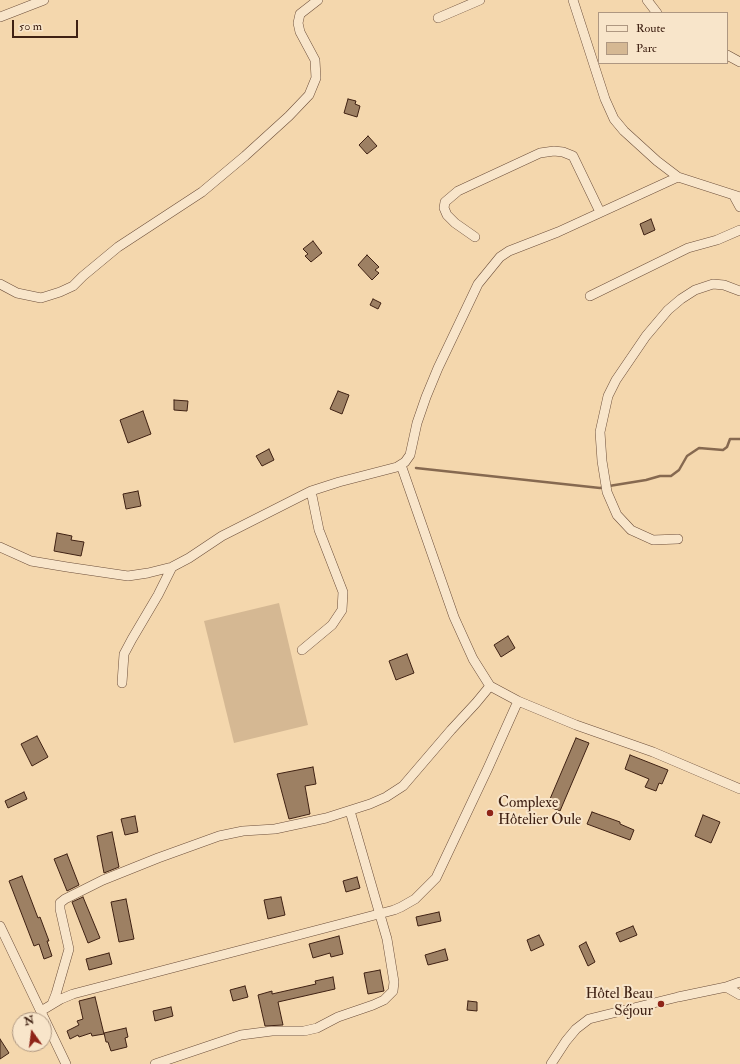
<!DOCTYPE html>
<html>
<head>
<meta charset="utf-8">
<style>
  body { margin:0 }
  #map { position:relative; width:740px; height:1064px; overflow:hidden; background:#f4d7ad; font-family:"IM FELL Double Pica",serif }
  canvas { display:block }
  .legend { position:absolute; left:598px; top:12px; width:130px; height:52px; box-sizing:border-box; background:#f8e5ca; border:1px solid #ae9781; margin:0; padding:5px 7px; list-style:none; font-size:12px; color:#3f2113 }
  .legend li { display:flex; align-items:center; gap:8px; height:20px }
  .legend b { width:20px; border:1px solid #ae9781 }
  .north { position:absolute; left:12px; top:1012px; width:40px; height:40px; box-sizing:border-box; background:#f8e5ca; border:1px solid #ae9781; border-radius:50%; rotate:346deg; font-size:11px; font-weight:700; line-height:16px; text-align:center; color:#3f2113 }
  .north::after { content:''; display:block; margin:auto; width:14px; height:18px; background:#8f2418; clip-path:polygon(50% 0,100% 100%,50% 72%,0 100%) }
  .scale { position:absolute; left:12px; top:20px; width:66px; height:18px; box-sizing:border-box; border:2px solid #3f2113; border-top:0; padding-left:5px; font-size:12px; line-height:14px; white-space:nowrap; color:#3f2113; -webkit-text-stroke:3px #f8e5ca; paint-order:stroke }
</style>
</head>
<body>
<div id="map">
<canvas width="740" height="1064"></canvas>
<ul class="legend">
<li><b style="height:5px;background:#f8e5ca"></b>Route</li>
<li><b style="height:11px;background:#d5b893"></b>Parc</li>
</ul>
<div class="north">N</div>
<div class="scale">50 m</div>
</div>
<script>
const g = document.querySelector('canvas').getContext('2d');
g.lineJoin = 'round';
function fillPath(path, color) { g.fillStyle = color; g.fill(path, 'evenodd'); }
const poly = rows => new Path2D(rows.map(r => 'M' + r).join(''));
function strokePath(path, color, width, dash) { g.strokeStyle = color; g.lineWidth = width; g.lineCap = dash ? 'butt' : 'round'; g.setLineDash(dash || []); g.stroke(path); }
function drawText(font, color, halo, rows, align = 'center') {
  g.font = font + ' "IM FELL Double Pica",serif'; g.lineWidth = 4; g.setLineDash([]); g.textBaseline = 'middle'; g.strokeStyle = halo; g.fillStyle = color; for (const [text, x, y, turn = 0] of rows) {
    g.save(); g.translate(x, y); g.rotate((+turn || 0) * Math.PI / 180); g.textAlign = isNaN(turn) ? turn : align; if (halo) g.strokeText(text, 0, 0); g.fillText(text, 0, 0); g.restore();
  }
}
const green = poly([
  [279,603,308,725,234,743,204,621]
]);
const stream = poly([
  [416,468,600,488,604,487],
  [609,486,646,480,660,476,671,476,679,470,687,456,699,448,723,450,727,447,730,439,740,439]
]);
const building = poly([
  [348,99,356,101,355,104,360,106,357,117,344,113,348,99],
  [368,136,377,146,367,154,359,145,368,136],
  [651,219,655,230,644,235,640,224,651,219],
  [313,241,322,253,311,262,305,256,308,254,303,249,313,241],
  [367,255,379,267,375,270,379,273,372,280,358,265,367,255],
  [373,299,381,303,378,309,370,305,373,299],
  [338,391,349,395,342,414,330,409,338,391],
  [174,400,188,401,187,411,174,410,174,400],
  [143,411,151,434,128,443,120,420,143,411],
  [269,449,274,460,262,466,256,456,269,449],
  [138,491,141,506,126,509,123,494,138,491],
  [57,533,72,536,71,540,84,542,81,556,54,551,57,533],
  [508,636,515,648,501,657,494,645,508,636],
  [407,654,414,673,396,680,389,661,407,654],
  [37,736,48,757,32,766,21,744,37,736],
  [576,738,589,743,560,811,547,806,576,738],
  [630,755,668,770,662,784,659,783,656,791,645,787,649,779,625,769,630,755],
  [313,767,316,784,305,786,310,814,289,819,277,774,313,767],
  [24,792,27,799,8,808,5,801,24,792],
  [592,812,620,822,620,824,634,830,630,840,587,824,592,812],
  [703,815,720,822,711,843,695,836,703,815],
  [135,816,138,832,125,835,121,819,135,816],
  [112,832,119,867,104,873,97,836,112,832],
  [67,854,79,885,67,891,54,859,67,854],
  [22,876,38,918,40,917,49,941,47,941,52,956,44,959,39,944,34,946,9,881,22,876],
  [357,877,360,888,346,892,343,881,357,877],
  [83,897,100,938,88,943,72,902,83,897],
  [281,897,285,915,268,919,264,900,281,897],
  [126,899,134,939,119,942,111,902,126,899],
  [439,912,441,921,418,926,416,917,439,912],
  [633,926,637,935,620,942,616,933,633,926],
  [539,935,544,945,531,951,527,940,539,935],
  [339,936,343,954,331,957,330,953,313,958,309,944,339,936],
  [586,942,595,962,588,966,579,946,586,942],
  [445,949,448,960,428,965,425,955,445,949],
  [109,953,112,964,89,970,86,959,109,953],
  [380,970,384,991,368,994,364,973,380,970],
  [333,977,335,989,278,1002,283,1025,265,1026,258,995,272,991,272,994,316,984,315,981,333,977],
  [245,986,248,997,233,1001,230,990,245,986],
  [95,997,104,1034,92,1036,91,1033,79,1037,78,1035,70,1039,67,1031,79,1025,77,1021,83,1019,79,1001,95,997],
  [468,1001,477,1002,477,1011,467,1010,468,1001],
  [171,1007,173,1016,155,1021,153,1011,171,1007],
  [126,1028,128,1037,125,1038,127,1047,111,1051,108,1042,106,1042,104,1033,126,1028],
  [0,1039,9,1053,0,1059,0,1039]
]);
const minor = poly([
  [573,0,605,99,614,119,624,131,657,161,678,177,740,197],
  [647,0,657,13],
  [0,17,44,0],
  [438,18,480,0],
  [727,55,740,62],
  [734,196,740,207],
  [475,237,455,223,447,215,444,208,445,202,458,191,540,153,554,151,563,152,573,156,600,212],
  [0,284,17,293,41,298,60,292,73,286,83,276,118,247,202,192,245,156,289,116,309,95,316,78,315,60,300,32,298,23,300,14,318,0],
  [590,296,688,248,717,240,740,230],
  [401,465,454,617,473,659,490,686,518,701,576,725,653,752,740,789],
  [678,539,653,540,631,530,617,515,607,492,602,461,600,432,608,396,616,380,646,336,668,310,681,299,695,290,713,284,724,285,740,291],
  [0,547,31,561,67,567,128,576,148,573,172,567,189,558,222,536,311,491,339,482,397,467,405,462,410,455,417,423,426,397,438,368,478,284,500,257,509,251,558,232,678,177],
  [302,650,332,625,342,610,343,592,319,530,311,491],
  [122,683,124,654,132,639,158,595,172,567],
  [0,926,66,1064],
  [726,987,740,995],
  [52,1004,56,994,69,949,60,909,60,903,65,899,103,880,158,858,219,836,243,831,275,829,326,818,370,804,386,797,403,786,451,730,476,703,490,686],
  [41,1011,61,999,73,994,394,910,401,907,415,899,436,878,488,768,518,701],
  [155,1064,241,1035,272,1031,304,1031,317,1028,338,1017,373,1005,384,1000,393,991,394,982,387,939,350,811],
  [551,1064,566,1041,576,1029,589,1019,678,997,726,987,740,982]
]);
const markers = [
  [490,813,4,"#8f2418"],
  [661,1004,4,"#8f2418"]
];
const poiNames = [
  ["Complexe",498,804],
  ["Hôtelier Oule",498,821],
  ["Hôtel Beau",653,995,"right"],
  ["Séjour",653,1012,"right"]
];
fillPath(green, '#d5b893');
strokePath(stream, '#866950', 2.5);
fillPath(building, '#9d8063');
strokePath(building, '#3f2113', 1);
strokePath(minor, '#6c4e3a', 10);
strokePath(minor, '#f8e5ca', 9);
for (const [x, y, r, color] of markers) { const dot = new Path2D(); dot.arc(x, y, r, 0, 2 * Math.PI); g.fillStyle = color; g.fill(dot); strokePath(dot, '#f8e5ca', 1.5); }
drawText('15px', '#3f2113', '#f8e5ca', poiNames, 'left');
</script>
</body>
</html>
